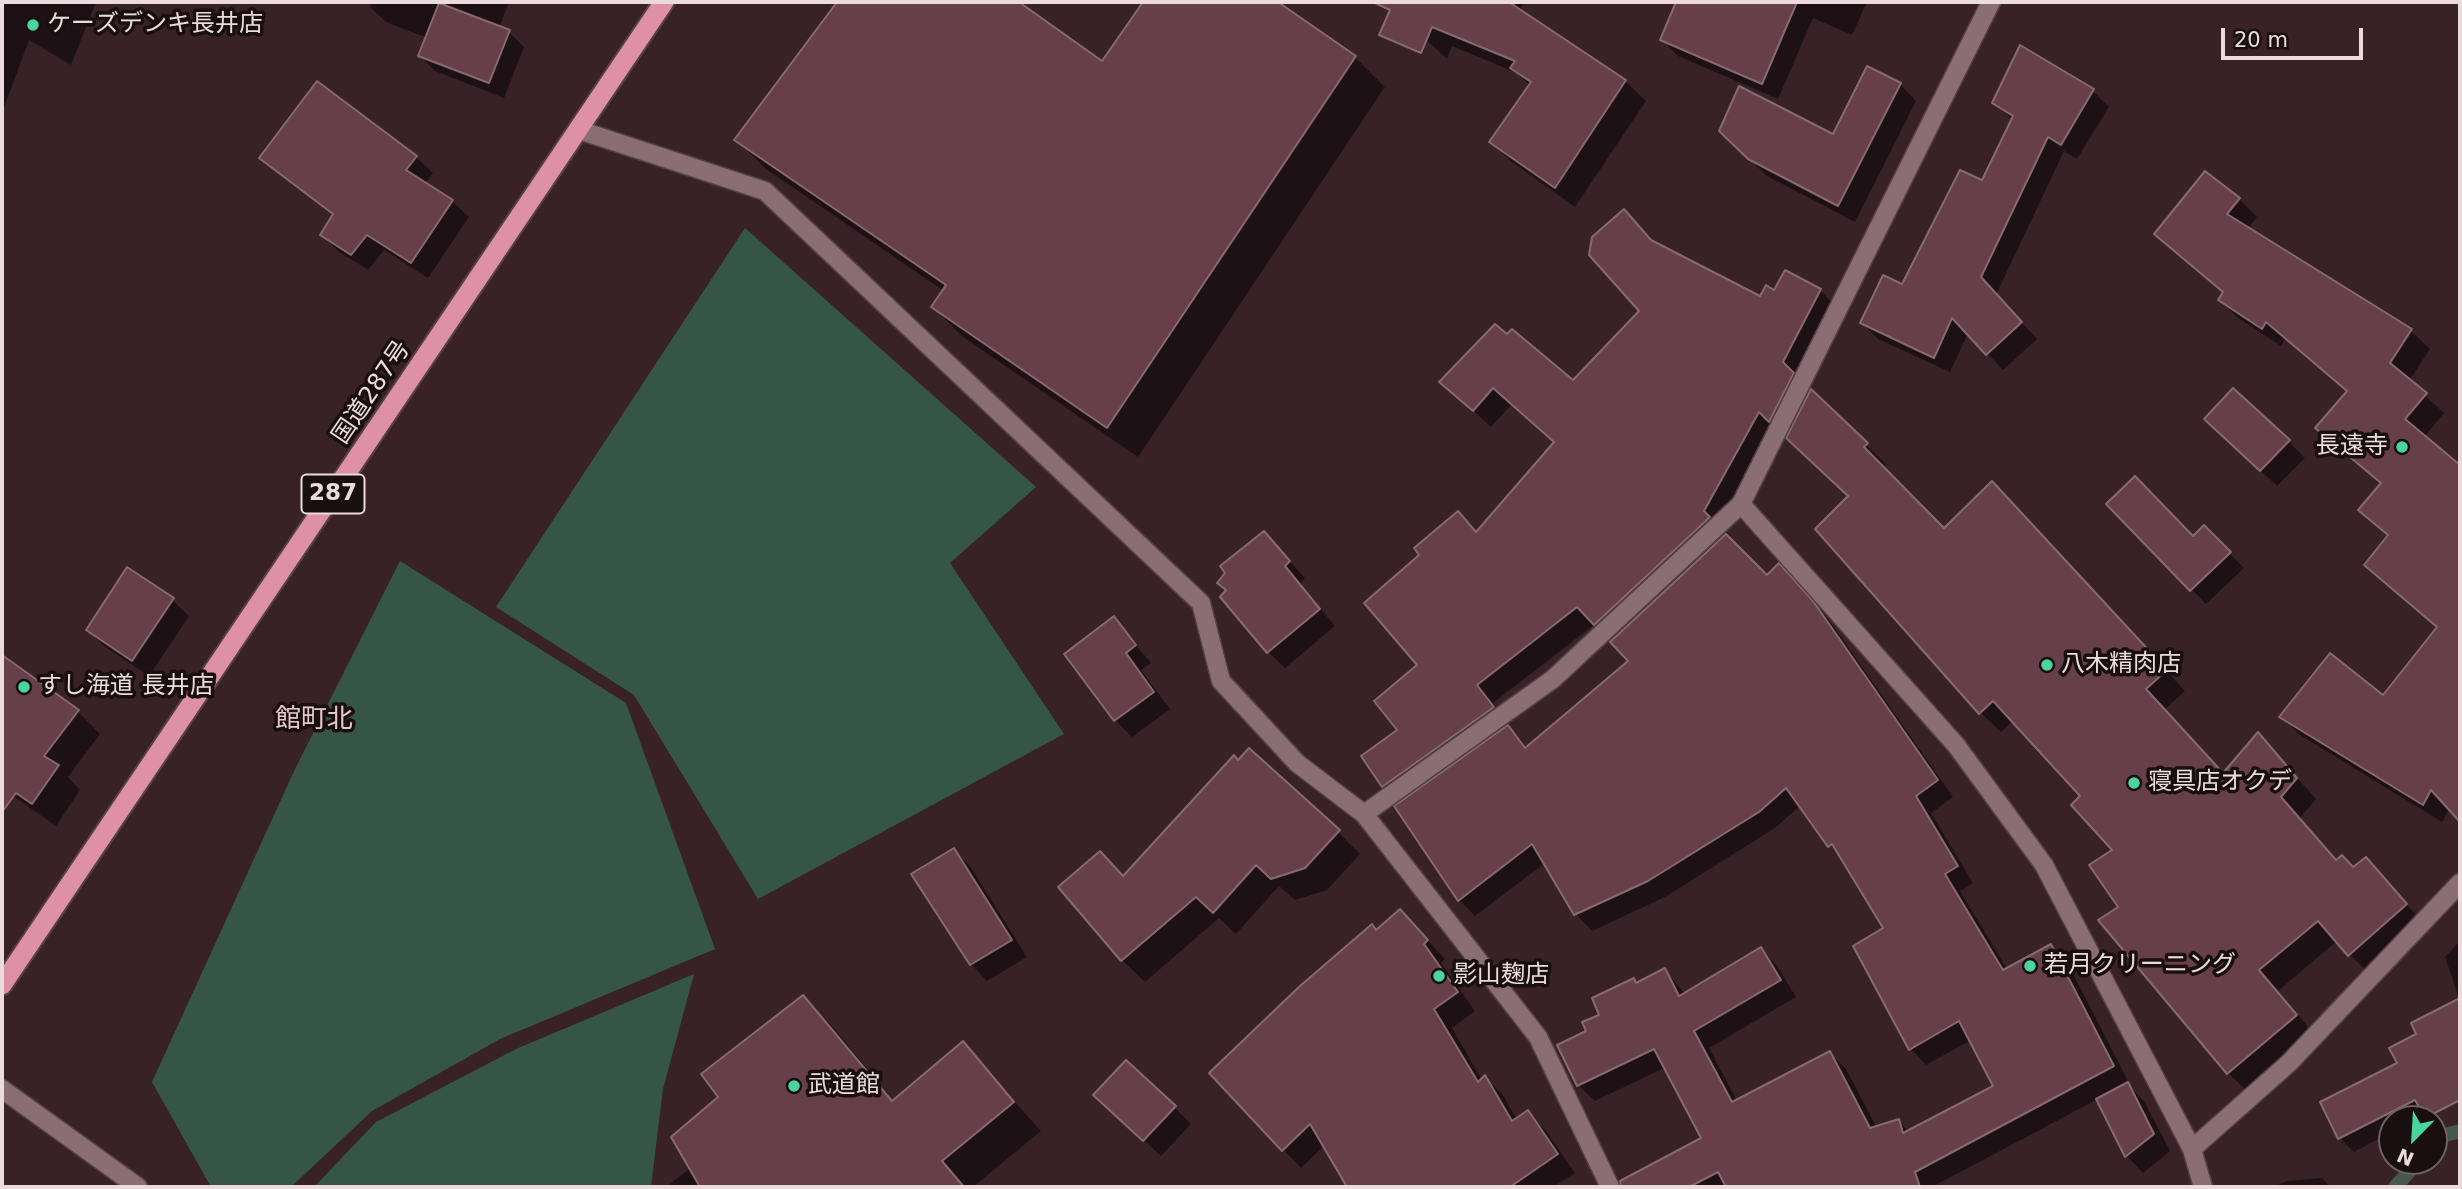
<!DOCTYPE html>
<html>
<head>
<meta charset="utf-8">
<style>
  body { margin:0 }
  #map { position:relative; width:2462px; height:1189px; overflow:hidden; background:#392128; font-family:"DejaVu Sans",sans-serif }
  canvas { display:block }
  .frame { position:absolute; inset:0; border:4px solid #ebdbde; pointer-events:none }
  .north { position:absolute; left:2378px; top:1105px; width:70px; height:70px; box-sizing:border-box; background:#190f11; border:2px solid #6d6163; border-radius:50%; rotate:204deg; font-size:19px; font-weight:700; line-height:28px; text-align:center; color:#ebdbde }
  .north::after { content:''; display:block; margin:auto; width:24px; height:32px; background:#4bd49b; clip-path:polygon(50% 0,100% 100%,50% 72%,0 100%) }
  .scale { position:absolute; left:2221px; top:28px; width:142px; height:32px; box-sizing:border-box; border:4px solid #ebdbde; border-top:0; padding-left:9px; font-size:21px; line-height:24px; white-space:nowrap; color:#ebdbde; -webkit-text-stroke:5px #190f11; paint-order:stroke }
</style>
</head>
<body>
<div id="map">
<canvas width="2462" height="1189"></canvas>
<div class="frame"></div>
<div class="north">N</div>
<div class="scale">20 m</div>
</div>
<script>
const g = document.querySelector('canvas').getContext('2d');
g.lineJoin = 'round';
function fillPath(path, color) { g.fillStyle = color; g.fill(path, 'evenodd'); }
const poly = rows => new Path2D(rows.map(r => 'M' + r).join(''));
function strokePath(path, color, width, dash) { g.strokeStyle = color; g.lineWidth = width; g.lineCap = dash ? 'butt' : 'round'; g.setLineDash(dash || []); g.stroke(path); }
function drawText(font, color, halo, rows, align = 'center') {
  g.font = font + ' "DejaVu Sans","Noto Sans JP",sans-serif'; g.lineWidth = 7; g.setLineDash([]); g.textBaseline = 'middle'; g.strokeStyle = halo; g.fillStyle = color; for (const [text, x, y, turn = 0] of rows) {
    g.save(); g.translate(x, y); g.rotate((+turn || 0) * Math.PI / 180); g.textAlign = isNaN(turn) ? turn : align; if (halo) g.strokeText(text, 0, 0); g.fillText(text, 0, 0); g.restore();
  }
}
const green = poly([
  [745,228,1036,487,950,563,1064,734,758,899,634,695,496,607],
  [400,561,626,703,715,949,500,1039,372,1111,291,1187,211,1187,152,1082,295,769],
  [694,974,663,1089,651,1187,314,1187,376,1122,516,1049]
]);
const shadow = poly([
  [2,2,96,2,71,65,29,40,2,113],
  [372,2,509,2,499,28,509,32,524,47,504,98,435,71,420,56,427,38,386,22,370,7],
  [839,2,1016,2,1103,63,1146,2,1275,2,1355,57,1385,87,1138,457,963,337,933,307,944,291,766,169,737,140],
  [1395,2,1524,2,1520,11,1625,81,1646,101,1575,207,1512,162,1491,142,1531,86,1517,73,1452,46,1447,59,1392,8],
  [1678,2,1867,2,1852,35,1813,18,1778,99,1678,56,1662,39],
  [2020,47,2093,91,2109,107,2077,159,2064,151,1996,295,2037,339,2003,370,1968,333,1950,372,1878,339,1862,323,1903,286,1982,183,2013,120,1994,102],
  [1900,84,1916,101,1855,222,1767,176,1721,131,1834,137],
  [416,157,433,173,425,184,452,201,469,217,428,278,384,250,368,270,338,251,322,235,334,216,262,158],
  [2239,199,2257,217,2248,229,2411,331,2430,349,2409,381,2444,413,2424,437,2460,468,2460,819,2450,808,2442,822,2300,735,2282,717,2384,697,2438,629,2366,565,2389,537,2361,510,2382,485,2317,427,2348,392,2285,339,2281,346,2238,318,2220,300,2224,294,2156,234],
  [1653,243,1761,298,1775,293,1820,290,1837,308,1799,381,1886,464,1883,468,1944,530,2012,503,2185,691,2164,710,2224,775,2258,734,2316,799,2300,818,2337,861,2354,869,2366,859,2425,925,2369,974,2337,941,2278,991,2316,1036,2248,1092,2228,1073,2120,908,2114,850,2083,796,2013,721,2001,732,1981,713,1817,529,1850,497,1777,428,1720,530,1767,577,1795,582,1829,620,1953,797,1931,813,1973,883,1960,891,2007,969,2051,946,2067,962,2129,1083,2127,1084,2144,1101,2170,1151,2143,1173,2127,1156,2098,1099,1932,1187,1875,1187,1874,1183,1866,1187,1631,1187,1627,1179,1703,1139,1666,1067,1595,1101,1578,1085,1588,1032,1634,980,1638,984,1665,970,1685,994,1761,949,1777,966,1796,997,1709,1048,1737,1101,1830,1053,1846,1069,1877,1128,1898,1121,1909,1132,1995,1087,1971,1040,1926,1065,1910,1048,1885,928,1844,860,1801,805,1775,828,1665,897,1592,931,1576,914,1545,863,1475,916,1459,900,1401,804,1383,786,1363,756,1400,730,1420,665,1422,555,1458,513,1477,533,1555,443,1512,404,1491,427,1442,382,1573,383,1641,311],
  [1595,624,1631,661,1527,749,1507,727,1510,725,1493,703],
  [2223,435,2288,441,2305,458,2277,486],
  [2108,504,2194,538,2204,528,2244,568,2206,604],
  [1264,533,1305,578,1300,584,1335,626,1285,668,1268,652,1227,591,1228,573],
  [172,600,189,616,149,676,104,646,88,630],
  [1114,619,1151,663,1141,670,1170,709,1132,737,1115,720,1066,654],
  [7,661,77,711,100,734,68,777,80,790,56,826,6,791,2,797,2,669],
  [1338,832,1360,854,1327,890,1295,900,1279,886,1236,934,1219,918,1145,982,1122,960,1124,877],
  [953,850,970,866,1027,957,987,981,971,964],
  [1418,930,1445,959,1441,963,1475,1011,1452,1028,1482,1080,1485,1077,1503,1095,1517,1120,1528,1113,1546,1131,1575,1173,1553,1187,1349,1187,1324,1146,1301,1168,1283,1149,1376,932],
  [2460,941,2460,1093,2437,1094,2437,1109,2418,1119,2392,1119,2392,1132,2354,1152,2340,1138,2418,1035,2460,1001,2445,957],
  [803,997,832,1026,894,1101,963,1044,1041,1131,973,1187,671,1187,669,1185,690,1168,720,1098],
  [1174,1107,1191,1124,1161,1156,1112,1111],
  [2322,1178,2331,1187,2273,1187,2287,1181]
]);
const stream = poly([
  [2434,1145,2442,1136,2460,1131],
  [2395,1187,2419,1161]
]);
const building = poly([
  [837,2,1019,2,1102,61,1143,2,1278,2,1356,56,1107,428,931,307,946,285,734,140,837,2],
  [1373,2,1509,2,1626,80,1555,188,1489,142,1531,82,1510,68,1515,61,1432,27,1421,53,1379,35,1390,10,1373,2],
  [1676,2,1797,2,1762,84,1660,40,1676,2],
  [439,3,510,30,489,83,418,56,439,3],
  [2020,45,2094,89,2061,145,2048,137,1981,277,2022,322,1986,355,1952,318,1934,358,1860,323,1883,275,1902,284,1960,170,1982,180,2013,116,1992,103,2020,45],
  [1867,66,1901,83,1838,206,1748,159,1719,131,1739,86,1833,134,1867,66],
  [317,81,417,156,406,170,453,200,411,263,367,235,351,255,320,235,333,214,259,158,317,81],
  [2205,171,2240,198,2227,214,2412,329,2390,363,2427,393,2405,419,2460,465,2460,822,2431,790,2423,805,2279,717,2330,653,2383,695,2437,627,2364,565,2388,535,2358,510,2381,483,2315,428,2347,391,2266,322,2262,329,2218,300,2223,292,2154,234,2205,171],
  [1624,209,1651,240,1760,296,1766,285,1774,290,1785,270,1821,289,1783,362,1794,373,1769,422,1759,412,1704,511,1710,517,1594,625,1577,607,1477,685,1494,707,1382,787,1361,756,1397,730,1374,701,1417,665,1364,603,1419,555,1414,548,1458,511,1476,532,1554,442,1493,388,1473,411,1439,382,1495,324,1507,334,1512,329,1573,380,1639,311,1589,255,1592,237,1624,209],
  [2233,388,2290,440,2260,471,2204,419,2233,388],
  [1811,389,1868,443,1864,447,1944,528,1992,481,2167,670,2146,689,2223,773,2258,732,2297,778,2281,797,2336,860,2342,855,2353,867,2366,857,2407,904,2348,956,2318,921,2259,970,2297,1015,2227,1074,2098,920,2118,907,2089,865,2112,850,2071,805,2080,796,1993,701,1979,714,1815,529,1848,496,1786,438,1811,389],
  [2135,476,2193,536,2204,525,2231,552,2190,591,2106,504,2135,476],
  [1264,531,1290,561,1285,566,1320,609,1267,653,1220,597,1226,590,1217,583,1225,573,1220,566,1264,531],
  [1726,534,1767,575,1779,563,1813,601,1938,780,1916,796,1958,866,1945,874,2003,970,2051,944,2114,1066,1915,1172,1920,1187,1726,1187,1718,1172,1689,1187,1621,1187,1620,1181,1701,1138,1654,1049,1577,1086,1557,1045,1586,1031,1582,1022,1599,1015,1592,998,1634,978,1636,983,1665,968,1679,996,1761,947,1781,980,1694,1031,1732,1102,1830,1051,1870,1128,1899,1119,1903,1133,1993,1086,1959,1021,1909,1050,1853,946,1883,928,1832,844,1828,847,1786,788,1759,812,1648,881,1574,915,1532,844,1458,901,1394,806,1508,725,1525,748,1628,661,1610,642,1726,534],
  [127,567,174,598,132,661,86,630,127,567],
  [1114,616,1136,645,1126,653,1154,692,1114,721,1064,654,1114,616],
  [2,655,79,710,44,756,59,765,32,804,16,793,2,812,2,655],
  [1249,748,1340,830,1305,868,1271,879,1256,865,1213,913,1196,897,1121,961,1058,887,1100,851,1123,876,1234,755,1238,760,1249,748],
  [954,848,1012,940,970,965,911,874,954,848],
  [1400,909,1428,940,1424,944,1458,992,1434,1009,1478,1082,1485,1075,1512,1121,1528,1110,1558,1154,1510,1187,1347,1187,1310,1124,1282,1151,1209,1073,1300,986,1372,924,1376,930,1400,909],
  [803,995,892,1101,963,1041,1014,1102,942,1161,964,1187,700,1187,671,1137,718,1097,701,1074,803,995],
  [2460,998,2460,1100,2425,1118,2415,1100,2338,1139,2320,1102,2397,1063,2389,1048,2416,1034,2411,1023,2460,998],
  [1126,1060,1176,1106,1143,1141,1093,1095,1126,1060],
  [2128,1082,2154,1134,2125,1157,2096,1099,2128,1082]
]);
const service = poly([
  [579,130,765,191,1201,603,1221,681,1297,763,1364,814,1538,1037,1610,1187],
  [1364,814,1553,679,1741,504],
  [2,1089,138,1187]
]);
const minor = poly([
  [1991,2,1741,504,1956,745,2044,865,2192,1149,2203,1187],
  [2192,1149,2289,1063,2460,883]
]);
const trunk = poly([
  [2,985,664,2]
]);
const markers = [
  [33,25,7,"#4bd49b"],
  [2402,447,7,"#4bd49b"],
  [2047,665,7,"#4bd49b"],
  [24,687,7,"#4bd49b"],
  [2134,783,7,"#4bd49b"],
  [2030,966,7,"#4bd49b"],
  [1439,976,7,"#4bd49b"],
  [794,1086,7,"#4bd49b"]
];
const shields = [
  [333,494,63]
];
const shieldNames = [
  ["287",333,494]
];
const poiNames = [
  ["ケーズデンキ長井店",47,25],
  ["長遠寺",2388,447,"right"],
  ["八木精肉店",2061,665],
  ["すし海道 長井店",38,687],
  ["寝具店オクデ",2148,783],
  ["若月クリーニング",2044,966],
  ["影山麹店",1453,976],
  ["武道館",808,1086]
];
const streetNames = [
  ["国道287号",372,393,-56]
];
const neighbourhoodNames = [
  ["館町北",314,720]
];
fillPath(green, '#355646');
fillPath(shadow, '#0007');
strokePath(stream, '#46574f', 14);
fillPath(building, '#673f4a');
strokePath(building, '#866a71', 2);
strokePath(service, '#544046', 21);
strokePath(minor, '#544046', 21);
strokePath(trunk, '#544046', 23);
strokePath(service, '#8a6d75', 18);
strokePath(minor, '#8a6d75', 18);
strokePath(trunk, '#dd90a6', 19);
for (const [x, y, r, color] of markers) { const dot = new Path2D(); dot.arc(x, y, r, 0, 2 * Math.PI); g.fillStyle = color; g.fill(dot); strokePath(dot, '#190f11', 2.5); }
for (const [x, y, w] of shields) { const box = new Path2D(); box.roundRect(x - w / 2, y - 19.5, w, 39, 5); g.fillStyle = '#190f11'; g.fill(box); strokePath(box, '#ebdbde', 2); }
drawText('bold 23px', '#ebdbde', null, shieldNames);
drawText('24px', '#ebdbde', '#190f11', poiNames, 'left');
drawText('24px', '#ebdbde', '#190f11', streetNames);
drawText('26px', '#e7c7cf', '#190f11', neighbourhoodNames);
</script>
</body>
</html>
